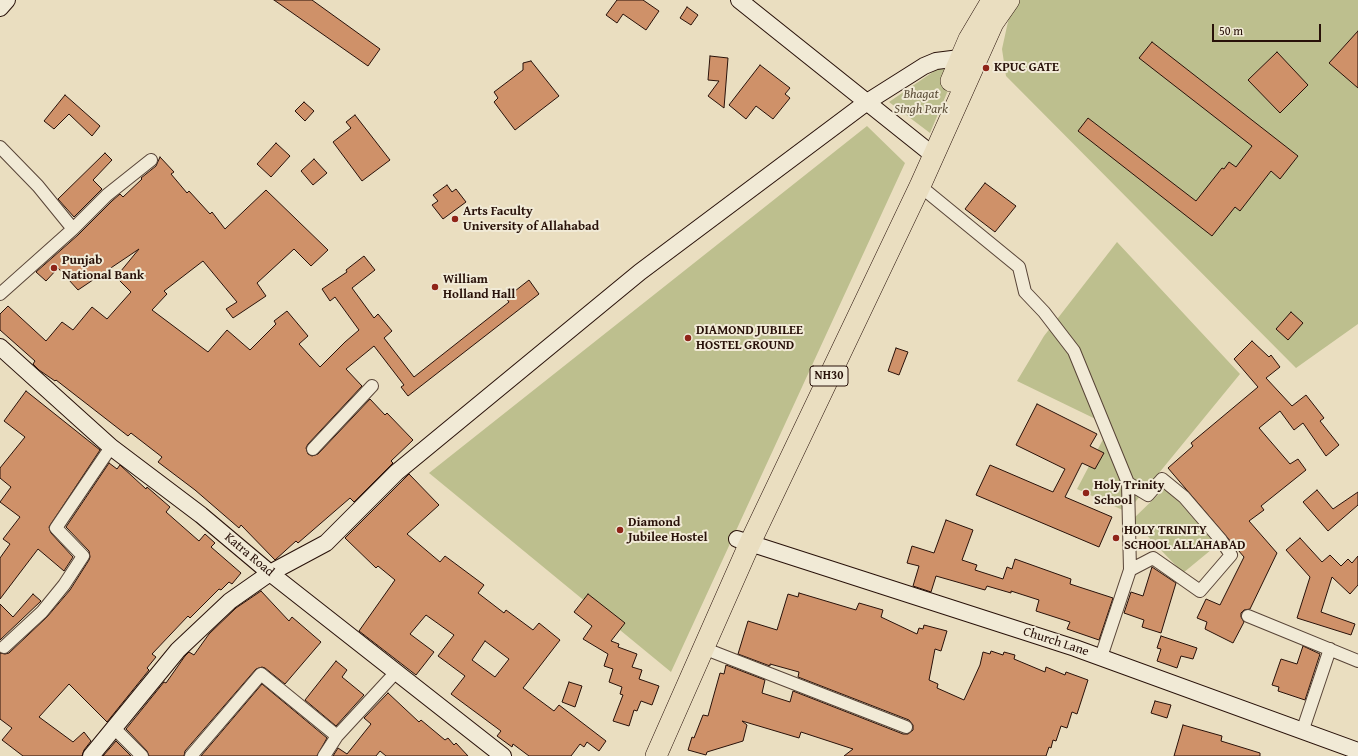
<!DOCTYPE html>
<html>
<head>
<meta charset="utf-8">
<style>
  body { margin:0 }
  #map { position:relative; width:1358px; height:756px; overflow:hidden; background:#eadec0; font-family:"Gentium Book Plus",serif }
  canvas { display:block }
  .scale { position:absolute; left:1212px; top:24px; width:109px; height:18px; box-sizing:border-box; border:2px solid #281109; border-top:0; padding-left:5px; font-size:12px; line-height:14px; white-space:nowrap; color:#281109; -webkit-text-stroke:3px #f1ead6; paint-order:stroke }
</style>
</head>
<body>
<div id="map">
<canvas width="1358" height="756"></canvas>
<div class="scale">50 m</div>
</div>
<script>
const g = document.querySelector('canvas').getContext('2d');
g.lineJoin = 'round';
function fillPath(path, color) { g.fillStyle = color; g.fill(path, 'evenodd'); }
const poly = rows => new Path2D(rows.map(r => 'M' + r).join(''));
function strokePath(path, color, width, dash) { g.strokeStyle = color; g.lineWidth = width; g.lineCap = dash ? 'butt' : 'round'; g.setLineDash(dash || []); g.stroke(path); }
function drawText(font, color, halo, rows, align = 'center') {
  g.font = font + ' "Gentium Book Plus",serif'; g.lineWidth = 4; g.setLineDash([]); g.textBaseline = 'middle'; g.strokeStyle = halo; g.fillStyle = color; for (const [text, x, y, turn = 0] of rows) {
    g.save(); g.translate(x, y); g.rotate((+turn || 0) * Math.PI / 180); g.textAlign = isNaN(turn) ? turn : align; if (halo) g.strokeText(text, 0, 0); g.fillText(text, 0, 0); g.restore();
  }
}
const green = poly([
  [1017,0,1358,0,1358,324,1296,368,1006,76,1002,49,1011,8],
  [965,50,930,133,889,102],
  [867,126,905,163,671,672,429,473],
  [1117,242,1240,374,1127,512,1077,489,1110,426,1017,381,1044,336],
  [1166,487,1217,545,1183,573,1132,520]
]);
const building = poly([
  [274,0,312,0,380,49,368,66,274,0],
  [617,0,643,0,659,11,646,30,623,14,617,23,606,15,617,0],
  [687,7,698,15,691,25,680,18,687,7],
  [1358,31,1358,88,1329,63,1358,31],
  [1152,42,1298,156,1280,179,1271,171,1240,211,1235,207,1212,236,1078,131,1088,118,1196,201,1222,168,1224,169,1229,162,1236,167,1252,146,1139,58,1152,42],
  [1277,52,1308,85,1280,113,1248,80,1277,52],
  [710,56,728,58,724,108,708,96,719,81,708,80,710,56],
  [531,61,559,96,515,130,494,102,498,98,494,92,523,70,523,63,531,61],
  [760,65,790,88,785,94,790,98,773,119,756,106,746,119,729,105,760,65],
  [65,95,100,126,92,136,69,114,54,129,44,121,65,95],
  [304,102,314,111,305,121,295,111,304,102],
  [355,115,390,160,362,181,333,142,351,128,346,122,355,115],
  [276,143,290,156,271,177,257,164,276,143],
  [105,153,112,160,93,180,102,189,74,217,58,199,105,153],
  [160,157,174,172,171,174,187,193,189,191,210,214,212,212,225,229,266,190,328,250,311,266,294,249,257,283,266,296,233,318,226,309,237,302,203,261,164,291,167,294,152,310,208,352,227,330,250,350,276,324,274,321,287,311,308,336,299,344,320,367,345,342,359,330,335,297,330,301,322,289,347,272,346,270,364,256,375,270,352,288,374,318,378,314,392,331,384,338,414,377,509,302,506,298,529,280,539,294,408,396,401,387,404,385,374,346,346,369,362,386,308,444,306,448,308,454,312,456,318,454,370,399,385,415,387,413,413,440,391,461,393,463,354,502,350,498,298,543,296,541,275,560,241,525,239,528,195,490,158,462,162,457,131,433,128,436,56,380,55,381,39,370,33,364,35,361,0,330,0,314,8,306,46,341,62,322,73,330,92,307,107,319,131,292,116,277,139,249,78,290,58,268,46,281,36,272,78,235,112,201,120,194,123,197,142,179,141,178,156,166,160,157],
  [314,159,327,173,313,185,301,171,314,159],
  [985,183,1016,206,995,232,965,209,985,183],
  [447,185,452,192,456,189,466,202,443,219,432,205,438,201,433,195,447,185],
  [1291,312,1303,323,1288,340,1276,329,1291,312],
  [1252,341,1269,357,1271,355,1280,367,1266,378,1292,406,1306,395,1324,418,1320,421,1339,445,1326,456,1303,423,1294,430,1280,411,1259,428,1290,464,1298,459,1306,470,1261,506,1264,510,1249,521,1277,553,1250,609,1244,610,1241,613,1241,617,1244,622,1233,643,1205,629,1207,622,1197,618,1206,599,1220,605,1244,557,1168,468,1193,446,1191,443,1258,387,1234,359,1252,341],
  [896,348,908,352,899,375,888,371,896,348],
  [26,391,100,450,49,527,51,533,73,557,64,571,38,549,0,599,0,558,10,544,3,539,20,517,0,502,11,487,0,478,0,468,25,437,4,421,26,391],
  [1037,404,1097,434,1090,446,1104,453,1095,469,1082,463,1065,497,1112,517,1099,547,976,495,990,465,1053,492,1065,469,1016,445,1037,404],
  [109,463,117,469,120,465,146,489,147,487,170,507,166,512,199,541,205,534,215,543,211,547,241,573,232,584,229,582,221,590,219,589,190,618,188,616,152,654,156,657,147,668,149,670,107,722,69,684,39,717,73,742,84,732,91,741,84,750,82,756,23,756,2,740,12,728,0,719,0,653,5,654,9,653,47,617,70,590,89,560,90,557,89,551,66,527,109,463],
  [409,474,439,505,407,534,440,562,445,556,484,585,478,593,504,613,506,610,533,630,539,623,560,640,523,688,554,711,559,705,606,741,599,751,587,742,584,747,580,744,571,756,529,756,513,744,512,747,497,736,501,731,451,694,465,676,438,656,454,635,426,615,410,634,434,652,416,675,359,631,395,580,378,566,376,568,345,538,409,474],
  [485,641,509,659,495,677,472,660,485,641],
  [1317,490,1333,509,1358,492,1358,505,1328,531,1303,502,1317,490],
  [946,520,973,530,962,560,977,565,975,570,1003,579,1007,567,1012,569,1015,559,1071,579,1070,584,1113,598,1099,640,1067,629,1070,622,1036,611,1039,600,1011,591,1011,593,987,586,985,590,936,576,931,592,913,586,919,566,907,563,912,546,934,553,946,520],
  [1300,538,1322,562,1330,555,1341,566,1348,559,1352,563,1358,556,1358,585,1350,594,1332,577,1321,612,1355,624,1351,635,1297,618,1310,577,1286,550,1300,538],
  [1152,567,1176,583,1161,633,1142,627,1144,620,1124,613,1131,592,1143,596,1152,567],
  [261,591,289,621,292,617,321,642,285,684,265,668,262,667,256,669,185,751,184,756,149,756,147,751,126,729,164,682,166,683,185,656,189,652,194,655,209,634,236,608,261,591],
  [799,593,856,610,859,603,883,610,881,617,917,634,919,628,923,629,924,625,947,631,941,651,935,649,929,680,938,684,937,688,964,700,980,665,983,652,990,654,991,651,1003,655,1004,652,1015,655,1014,659,1045,672,1046,667,1065,675,1066,672,1088,680,1077,714,1072,712,1067,728,1061,726,1056,741,1053,740,1051,748,1049,747,1046,756,844,756,853,749,801,732,799,738,742,721,747,725,743,741,707,752,706,755,688,750,692,737,694,738,703,715,708,716,720,673,724,674,726,665,765,680,762,693,790,702,793,691,903,734,908,734,913,730,913,725,909,720,798,677,799,672,770,664,770,666,738,654,748,621,777,630,788,594,798,597,799,593],
  [33,594,41,601,0,640,0,604,13,617,33,594],
  [588,594,625,623,611,641,619,644,618,647,637,654,632,667,642,670,639,679,659,686,652,705,641,701,637,711,634,710,629,726,613,721,623,695,620,694,622,687,609,682,613,669,604,666,608,654,583,639,592,626,574,612,588,594],
  [1161,636,1197,648,1193,659,1181,656,1177,668,1157,661,1161,649,1157,648,1161,636],
  [1303,646,1320,654,1305,700,1278,691,1279,687,1272,685,1281,659,1297,664,1303,646],
  [336,661,347,670,342,677,364,695,336,726,305,700,336,661],
  [569,682,582,686,575,707,562,702,569,682],
  [262,684,327,738,317,756,201,756,262,684],
  [388,693,419,722,421,720,445,740,448,738,454,745,456,743,468,756,386,756,380,751,376,756,333,756,338,748,347,754,371,724,364,718,388,693],
  [1155,701,1171,705,1167,718,1151,713,1155,701],
  [1183,725,1222,736,1221,741,1260,753,1260,756,1174,756,1183,725],
  [116,741,131,756,103,756,116,741]
]);
const street = poly([
  [0,147,38,186,73,229],
  [920,186,1019,267,1025,292,1044,312,1074,351,1128,483,1130,570,1101,657],
  [0,294,73,229,107,195,151,160],
  [313,449,372,386],
  [1128,483,1148,495,1162,479,1184,497,1221,540,1231,555,1200,591,1153,558,1130,570],
  [1248,616,1358,661],
  [4,647,42,612,64,585,83,556,56,528,111,447],
  [703,648,906,727],
  [115,729,142,756],
  [1302,732,1330,649],
  [191,756,261,674,337,736],
  [324,756,337,736,397,671]
]);
const secondary = poly([
  [739,0,933,155],
  [0,8,7,0],
  [0,347,111,447,201,515,270,573,503,756],
  [737,539,1075,648,1358,751],
  [91,756,178,650,230,601,270,573,326,543,397,472,640,272,867,102,924,66,936,61,960,58]
]);
const highway = poly([
  [951,81,969,39,988,7],
  [656,756,749,545,920,186,993,23,1009,0]
]);
const markers = [
  [986,68,4,"#8f2418"],
  [455,219,4,"#8f2418"],
  [54,268,4,"#8f2418"],
  [435,287,4,"#8f2418"],
  [688,338,4,"#8f2418"],
  [1086,493,4,"#8f2418"],
  [620,530,4,"#8f2418"],
  [1116,538,4,"#8f2418"]
];
const shields = [
  [829,376,38]
];
const shieldNames = [
  ["NH30",829,376]
];
const poiNames = [
  ["KPUC GATE",994,68],
  ["Arts Faculty",463,212],
  ["University of Allahabad",463,227],
  ["Punjab",62,261],
  ["National Bank",62,276],
  ["William",443,280],
  ["Holland Hall",443,295],
  ["DIAMOND JUBILEE",696,331],
  ["HOSTEL GROUND",696,346],
  ["Holy Trinity",1094,486],
  ["School",1094,501],
  ["Diamond",628,523],
  ["Jubilee Hostel",628,538],
  ["HOLY TRINITY",1124,531],
  ["SCHOOL ALLAHABAD",1124,546]
];
const parkNames = [
  ["Bhagat",921,95],
  ["Singh Park",921,110]
];
const streetNames = [
  ["Katra Road",249,555,40],
  ["Church Lane",1056,642,18]
];
fillPath(green, '#bdbf8e');
fillPath(building, '#cf9169');
strokePath(building, '#281109', 1);
strokePath(street, '#584437', 14);
strokePath(secondary, '#281109', 18);
strokePath(highway, '#281109', 22);
strokePath(street, '#f1ead6', 12);
strokePath(secondary, '#f1ead6', 16);
strokePath(highway, '#eadec0', 21);
for (const [x, y, r, color] of markers) { const dot = new Path2D(); dot.arc(x, y, r, 0, 2 * Math.PI); g.fillStyle = color; g.fill(dot); strokePath(dot, '#f1ead6', 1.5); }
for (const [x, y, w] of shields) { const box = new Path2D(); box.roundRect(x - w / 2, y - 10, w, 20, 3); g.fillStyle = '#f1ead6'; g.fill(box); strokePath(box, '#281109', 1); }
drawText('bold 12px', '#281109', null, shieldNames);
drawText('bold 13px', '#281109', '#f1ead6', poiNames, 'left');
drawText('italic 13px', '#5c4e38', '#f1ead6', parkNames);
drawText('13px', '#281109', '#f1ead6', streetNames);
</script>
</body>
</html>
